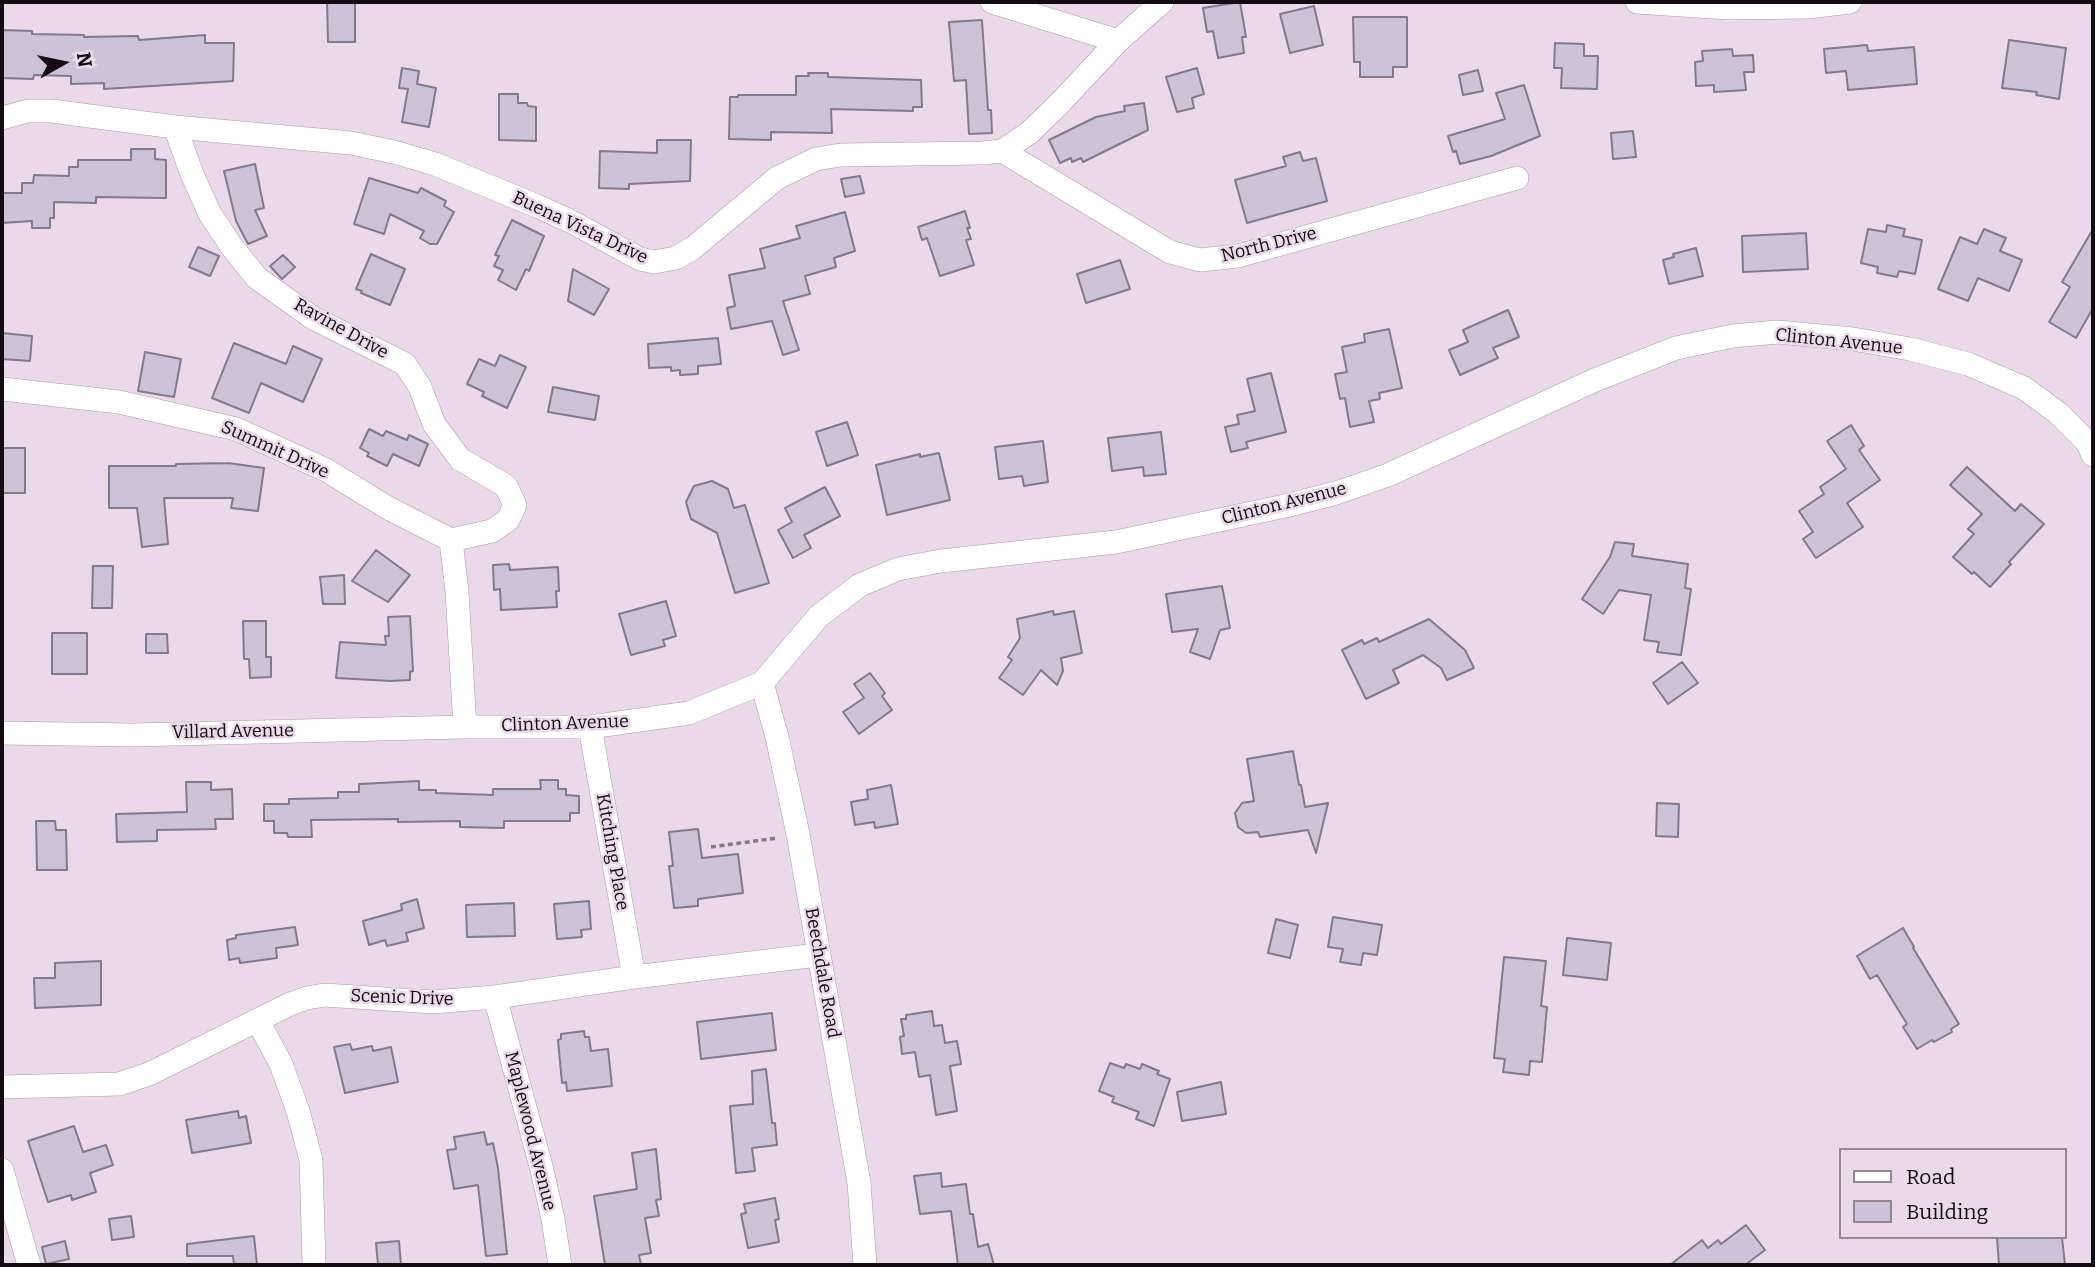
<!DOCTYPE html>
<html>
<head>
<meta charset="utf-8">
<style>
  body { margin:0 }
  #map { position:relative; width:2095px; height:1267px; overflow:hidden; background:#ead9e9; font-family:Bitter,serif }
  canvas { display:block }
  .frame { position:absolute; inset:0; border:4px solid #130d13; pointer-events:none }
  .legend { position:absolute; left:1839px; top:1148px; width:228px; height:91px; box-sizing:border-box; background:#ead9e9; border:2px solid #948793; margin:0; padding:9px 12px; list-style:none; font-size:21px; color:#130d13 }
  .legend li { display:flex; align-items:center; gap:14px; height:35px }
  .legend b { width:35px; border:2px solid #948793 }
  .north { position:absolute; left:28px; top:28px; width:70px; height:70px; -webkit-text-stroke:5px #ead9e9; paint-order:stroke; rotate:81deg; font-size:19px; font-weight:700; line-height:28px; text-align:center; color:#130d13 }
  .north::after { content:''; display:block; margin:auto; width:24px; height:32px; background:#130d13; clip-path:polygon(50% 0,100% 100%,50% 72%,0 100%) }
</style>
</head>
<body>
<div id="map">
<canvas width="2095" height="1267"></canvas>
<div class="frame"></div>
<ul class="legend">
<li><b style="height:9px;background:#fff"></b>Road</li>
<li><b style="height:19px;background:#ccc3d7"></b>Building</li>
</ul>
<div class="north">N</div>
</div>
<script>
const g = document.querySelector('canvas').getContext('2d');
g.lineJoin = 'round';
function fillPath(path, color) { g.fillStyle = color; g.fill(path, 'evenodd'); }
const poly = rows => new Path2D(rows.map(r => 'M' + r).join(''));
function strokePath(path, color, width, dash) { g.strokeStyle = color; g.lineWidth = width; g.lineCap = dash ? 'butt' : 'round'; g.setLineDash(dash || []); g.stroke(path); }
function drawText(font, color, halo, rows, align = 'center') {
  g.font = font + ' Bitter,serif'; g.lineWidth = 5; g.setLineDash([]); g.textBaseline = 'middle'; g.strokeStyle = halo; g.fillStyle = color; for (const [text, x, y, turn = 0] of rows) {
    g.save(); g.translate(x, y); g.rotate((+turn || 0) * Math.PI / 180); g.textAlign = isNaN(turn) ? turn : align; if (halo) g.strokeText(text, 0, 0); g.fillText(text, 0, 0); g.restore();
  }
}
const building = poly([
  [327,2,355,2,355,42,328,42,327,2],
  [1240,2,1246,37,1242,37,1244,53,1218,58,1213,31,1207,32,1203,8,1240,2],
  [1314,6,1323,45,1290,53,1280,14,1314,6],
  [1353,17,1407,17,1407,67,1393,67,1393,77,1360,77,1360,62,1354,62,1353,17],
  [982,20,988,110,991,110,992,133,969,134,966,80,954,81,949,22,982,20],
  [2,30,32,31,32,34,84,35,84,37,138,36,139,40,205,35,205,43,234,43,233,81,104,89,104,83,71,84,71,76,34,75,33,79,2,78,2,30],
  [2009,40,2066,48,2059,99,2036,95,2037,92,2002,88,2009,40],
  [1555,43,1584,44,1584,56,1598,56,1597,89,1561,88,1562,68,1554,68,1555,43],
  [1867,45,1868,51,1914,47,1917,84,1848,90,1846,71,1826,73,1824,49,1867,45],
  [1732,49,1733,56,1753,55,1754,72,1744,72,1746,90,1714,92,1714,85,1696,86,1695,62,1703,61,1702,51,1732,49],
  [402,68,419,71,417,84,436,88,429,127,402,122,408,89,399,88,402,68],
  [1197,68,1204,94,1192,98,1194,108,1177,112,1166,77,1197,68],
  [1478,70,1483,91,1463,95,1459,75,1478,70],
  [808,73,828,73,828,77,921,80,922,107,913,107,913,111,831,109,832,133,771,132,771,140,729,139,730,97,738,97,738,95,796,95,796,76,809,76,808,73],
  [1524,85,1540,136,1491,156,1460,164,1456,151,1453,152,1448,136,1505,119,1496,93,1524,85],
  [499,94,518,94,518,103,527,103,528,106,536,107,536,141,499,140,499,94],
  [1144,103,1148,130,1083,162,1081,158,1072,162,1071,158,1060,163,1049,140,1096,117,1125,111,1124,106,1144,103],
  [1633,131,1636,157,1613,159,1611,133,1633,131],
  [657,140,691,140,690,181,629,184,629,189,599,188,600,151,657,153,657,140],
  [131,149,155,149,155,159,166,160,166,198,96,197,96,203,54,202,54,218,50,218,50,228,32,228,32,221,2,223,2,193,22,193,22,183,33,183,34,175,69,176,69,167,78,167,78,160,131,160,131,149],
  [1300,152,1303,161,1316,158,1327,201,1247,223,1235,180,1286,166,1283,157,1300,152],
  [255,164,264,208,255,210,267,236,248,244,236,221,224,171,255,164],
  [860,176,864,193,845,197,841,179,860,176],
  [369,178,418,193,421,188,446,201,444,206,454,212,437,244,430,244,420,238,424,231,390,214,384,234,354,224,369,178],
  [965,211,970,228,967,228,971,239,966,240,974,265,940,276,927,238,922,240,918,227,965,211],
  [845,212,855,251,834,258,836,267,805,276,810,294,783,301,799,350,783,355,772,321,731,329,727,308,735,306,729,275,765,268,760,249,800,238,796,226,845,212],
  [512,220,544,236,529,271,526,269,516,290,498,280,503,270,494,266,499,256,495,255,512,220],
  [1887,225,1905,229,1903,236,1922,240,1915,274,1899,271,1897,277,1877,273,1878,267,1861,263,1868,229,1886,232,1887,225],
  [1984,229,2006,238,2000,251,2022,260,2009,291,1978,278,1968,301,1938,289,1960,237,1977,244,1984,229],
  [2093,229,2093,308,2076,338,2049,322,2070,287,2062,282,2093,229],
  [1806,233,1808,269,1743,272,1742,236,1806,233],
  [198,247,219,256,210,276,189,267,198,247],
  [1696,248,1703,276,1669,284,1663,260,1674,257,1673,254,1696,248],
  [371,254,405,269,390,305,361,293,362,291,356,289,371,254],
  [283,255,295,267,282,279,270,266,283,255],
  [1120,260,1130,289,1086,303,1077,274,1120,260],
  [573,269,609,289,594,315,568,301,573,269],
  [1508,310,1519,337,1493,348,1498,358,1460,375,1449,350,1468,342,1463,330,1508,310],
  [1389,329,1402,388,1379,393,1380,399,1369,401,1374,422,1350,427,1345,398,1340,399,1335,374,1347,372,1342,347,1365,342,1364,334,1389,329],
  [2,333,32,336,30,361,2,359,2,333],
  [718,338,721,364,698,366,698,374,680,375,680,370,671,371,671,367,649,368,648,344,718,338],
  [234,343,286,364,293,346,322,359,303,402,261,383,249,413,212,398,234,343],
  [145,352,181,359,174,397,138,391,145,352],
  [500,355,526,367,507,408,482,396,484,392,467,384,479,359,495,366,500,355],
  [1271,373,1286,432,1246,442,1248,448,1231,452,1225,427,1239,424,1237,415,1255,411,1247,379,1271,373],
  [553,387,599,396,595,420,548,412,553,387],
  [847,422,858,455,827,466,816,432,847,422],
  [1851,425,1864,446,1859,450,1880,480,1847,503,1863,527,1816,558,1803,539,1813,532,1799,511,1824,494,1820,487,1846,469,1827,441,1851,425],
  [369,429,383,436,386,431,407,440,409,435,428,444,419,466,393,454,387,466,367,456,369,453,360,448,369,429],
  [1161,432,1166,474,1144,476,1143,467,1112,471,1108,438,1161,432],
  [1043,441,1048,482,1024,486,1022,476,999,479,995,447,1043,441],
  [2,448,25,448,25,493,2,493,2,448],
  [939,453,950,500,887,515,876,465,920,454,920,457,939,453],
  [228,463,264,468,258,511,231,508,233,498,164,498,168,544,142,547,137,508,109,508,109,466,176,466,176,464,228,463],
  [1967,467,2015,511,2021,504,2044,524,2009,562,2011,564,1990,587,1974,572,1972,574,1953,557,1974,534,1968,529,1982,514,1950,485,1967,467],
  [712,481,728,489,734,508,745,505,769,583,735,593,717,533,691,519,686,502,694,486,712,481],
  [825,487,840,516,804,535,811,548,793,558,778,530,792,522,785,508,825,487],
  [1615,542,1634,544,1632,556,1688,564,1685,588,1691,589,1681,655,1657,652,1659,642,1644,640,1651,595,1619,590,1603,614,1582,599,1610,557,1615,542],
  [376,550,410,575,388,602,352,581,376,550],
  [509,564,510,570,558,567,559,591,556,591,557,607,501,610,500,589,494,590,493,565,509,564],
  [93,566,113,566,112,608,92,608,93,566],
  [344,575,345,604,323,604,320,577,344,575],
  [1222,586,1230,628,1220,630,1210,659,1190,652,1198,629,1172,632,1166,594,1222,586],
  [666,601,676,636,663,640,665,646,631,655,619,614,666,601],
  [1053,611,1054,615,1074,611,1082,653,1061,658,1063,671,1057,685,1041,670,1023,695,999,678,1012,660,1008,657,1020,638,1017,619,1053,611],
  [410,616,413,671,410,672,410,680,391,681,336,678,340,642,386,645,385,636,389,636,388,617,410,616],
  [1429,619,1465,650,1474,668,1447,680,1441,668,1423,655,1393,670,1399,683,1366,699,1342,650,1362,640,1364,644,1377,638,1379,642,1429,619],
  [243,621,266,621,266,657,271,657,271,677,250,678,249,659,244,659,243,621],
  [52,633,87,633,87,674,52,674,52,633],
  [146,634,167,634,168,653,146,653,146,634],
  [1682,662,1698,683,1668,704,1653,683,1682,662],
  [870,673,885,693,882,696,892,710,859,734,843,712,864,698,854,684,870,673],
  [1293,751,1299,785,1301,785,1305,807,1328,803,1316,853,1308,830,1260,837,1258,832,1246,833,1238,827,1235,813,1242,803,1254,801,1247,759,1293,751],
  [540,780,558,780,558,789,566,789,566,795,579,796,579,813,570,813,570,821,504,821,504,828,460,827,460,821,398,822,398,819,311,820,312,837,288,837,287,833,274,833,274,821,264,821,264,804,289,804,289,799,338,798,338,792,359,792,359,784,419,781,419,790,436,790,436,793,493,795,493,789,541,789,540,780],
  [186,782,211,782,211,790,232,789,233,819,215,819,216,829,157,830,157,841,117,842,116,814,187,812,186,782],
  [891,785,898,824,875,828,874,822,855,825,851,802,868,799,867,790,891,785],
  [1657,803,1679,804,1678,837,1656,836,1657,803],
  [36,821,55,821,56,830,66,830,67,870,37,870,36,821],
  [698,829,702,858,738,854,743,893,698,899,698,906,674,908,669,866,673,866,669,832,698,829],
  [417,899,424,928,406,933,408,941,387,946,385,940,369,945,363,921,402,910,401,904,417,899],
  [589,901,591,929,581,930,582,937,557,939,554,904,589,901],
  [514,903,515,936,467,937,466,905,514,903],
  [1333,917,1382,925,1377,955,1363,953,1361,965,1340,962,1343,949,1328,947,1333,917],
  [1276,919,1298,925,1290,958,1268,953,1276,919],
  [295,927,298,945,276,948,277,958,240,963,239,958,229,960,227,940,236,938,236,935,295,927],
  [1903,928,1914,947,1913,948,1959,1024,1951,1029,1952,1032,1934,1042,1932,1040,1917,1049,1903,1027,1907,1024,1877,975,1870,979,1857,956,1903,928],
  [1567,938,1611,943,1607,980,1563,975,1567,938],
  [1504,957,1546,961,1541,1006,1547,1007,1542,1062,1530,1061,1529,1075,1503,1072,1505,1059,1494,1058,1504,957],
  [101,961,101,1005,35,1008,34,978,55,978,55,963,101,961],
  [932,1011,934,1026,942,1025,945,1043,957,1041,961,1064,950,1066,957,1111,936,1115,930,1075,919,1077,915,1052,902,1054,900,1037,904,1036,901,1019,906,1019,906,1015,932,1011],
  [772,1013,776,1050,701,1059,697,1022,772,1013],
  [584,1031,585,1037,589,1037,591,1051,608,1049,612,1086,567,1091,566,1082,562,1083,558,1040,561,1039,561,1034,584,1031],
  [350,1044,352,1050,372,1046,373,1051,391,1047,398,1082,345,1093,334,1047,350,1044],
  [1110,1063,1124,1068,1126,1064,1140,1069,1142,1064,1159,1071,1157,1074,1170,1079,1154,1126,1136,1119,1139,1112,1112,1102,1114,1097,1099,1091,1110,1063],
  [766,1069,772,1123,775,1123,777,1145,752,1148,755,1171,736,1173,730,1106,753,1104,752,1071,766,1069],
  [1221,1082,1226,1114,1182,1121,1177,1092,1221,1082],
  [238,1111,239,1118,246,1116,251,1143,192,1153,186,1120,238,1111],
  [74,1126,83,1152,106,1145,113,1165,90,1173,96,1192,72,1200,71,1195,48,1202,28,1141,74,1126],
  [484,1132,487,1145,493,1143,498,1168,507,1254,486,1256,478,1185,454,1189,447,1150,456,1149,454,1137,484,1132],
  [656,1149,661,1199,656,1200,659,1216,645,1218,651,1253,639,1255,641,1265,605,1265,594,1196,637,1189,632,1153,656,1149],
  [941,1173,942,1187,966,1184,970,1214,973,1214,978,1247,988,1244,994,1265,958,1265,951,1211,920,1214,914,1176,941,1173],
  [775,1198,779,1219,775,1220,779,1242,748,1248,741,1214,746,1213,744,1204,775,1198],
  [131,1216,134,1237,112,1240,109,1219,131,1216],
  [1746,1225,1765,1250,1745,1265,1670,1265,1702,1240,1708,1248,1718,1240,1721,1244,1746,1225],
  [254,1236,257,1265,234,1265,233,1256,187,1256,187,1244,254,1236],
  [1997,1237,2062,1237,2065,1265,1999,1265,1997,1237],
  [65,1241,69,1259,46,1264,42,1247,65,1241],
  [399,1241,401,1265,378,1265,376,1243,399,1241]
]);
const path = poly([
  [711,847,777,838]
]);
const minor = poly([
  [992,2,1118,41],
  [1637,2,1727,8,1808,7,1850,2],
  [2,118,28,111,51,111,175,127,351,143,394,152,435,164,537,206,570,221,640,259,654,262,676,258,693,248,777,178,816,159,841,155,983,153,1002,151,1029,133,1059,104,1118,41,1162,2],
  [175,127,192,174,210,214,232,247,257,278,313,318,405,364,420,387,434,424,460,459,506,486,515,505,508,520,492,531,451,540],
  [1002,151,1170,252,1200,260,1238,256,1517,178],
  [2,389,119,402,236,429,326,470,388,508,451,540],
  [451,540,457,592,465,727],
  [762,683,777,737,798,834,859,1183,865,1265],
  [590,727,634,977],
  [2,733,133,735,465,727,590,727,689,713,762,683,819,616,860,585,898,569,941,561,1116,542,1285,506,1336,493,1388,475,1595,380,1676,348,1733,336,1778,332,1853,339,1910,349,1968,364,2024,388,2058,413,2087,442,2093,455],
  [495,997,542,1170,553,1219,560,1265],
  [258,1021,281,1064,298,1111,311,1160,314,1265],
  [2,1087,119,1084,149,1074,290,1004,307,998,324,995,433,1002,495,997,634,977,818,955],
  [2,1170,29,1265]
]);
const streetNames = [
  ["Buena Vista Drive",580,228,25],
  ["North Drive",1269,245,-14],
  ["Ravine Drive",341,329,29],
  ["Clinton Avenue",1839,342,6],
  ["Summit Drive",275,450,24],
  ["Clinton Avenue",1284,504,-14],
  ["Clinton Avenue",565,724,-2],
  ["Villard Avenue",233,732,-1],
  ["Kitching Place",612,852,80],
  ["Beechdale Road",822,973,80],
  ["Scenic Drive",402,998,2],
  ["Maplewood Avenue",530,1131,76]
];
fillPath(building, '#ccc3d7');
strokePath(building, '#827a8c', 2);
strokePath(minor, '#aa9aa9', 24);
strokePath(path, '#867a85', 3.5, [5, 3.5]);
strokePath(minor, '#fff', 23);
drawText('18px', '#130d13', '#ead9e9', streetNames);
</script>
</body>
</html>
